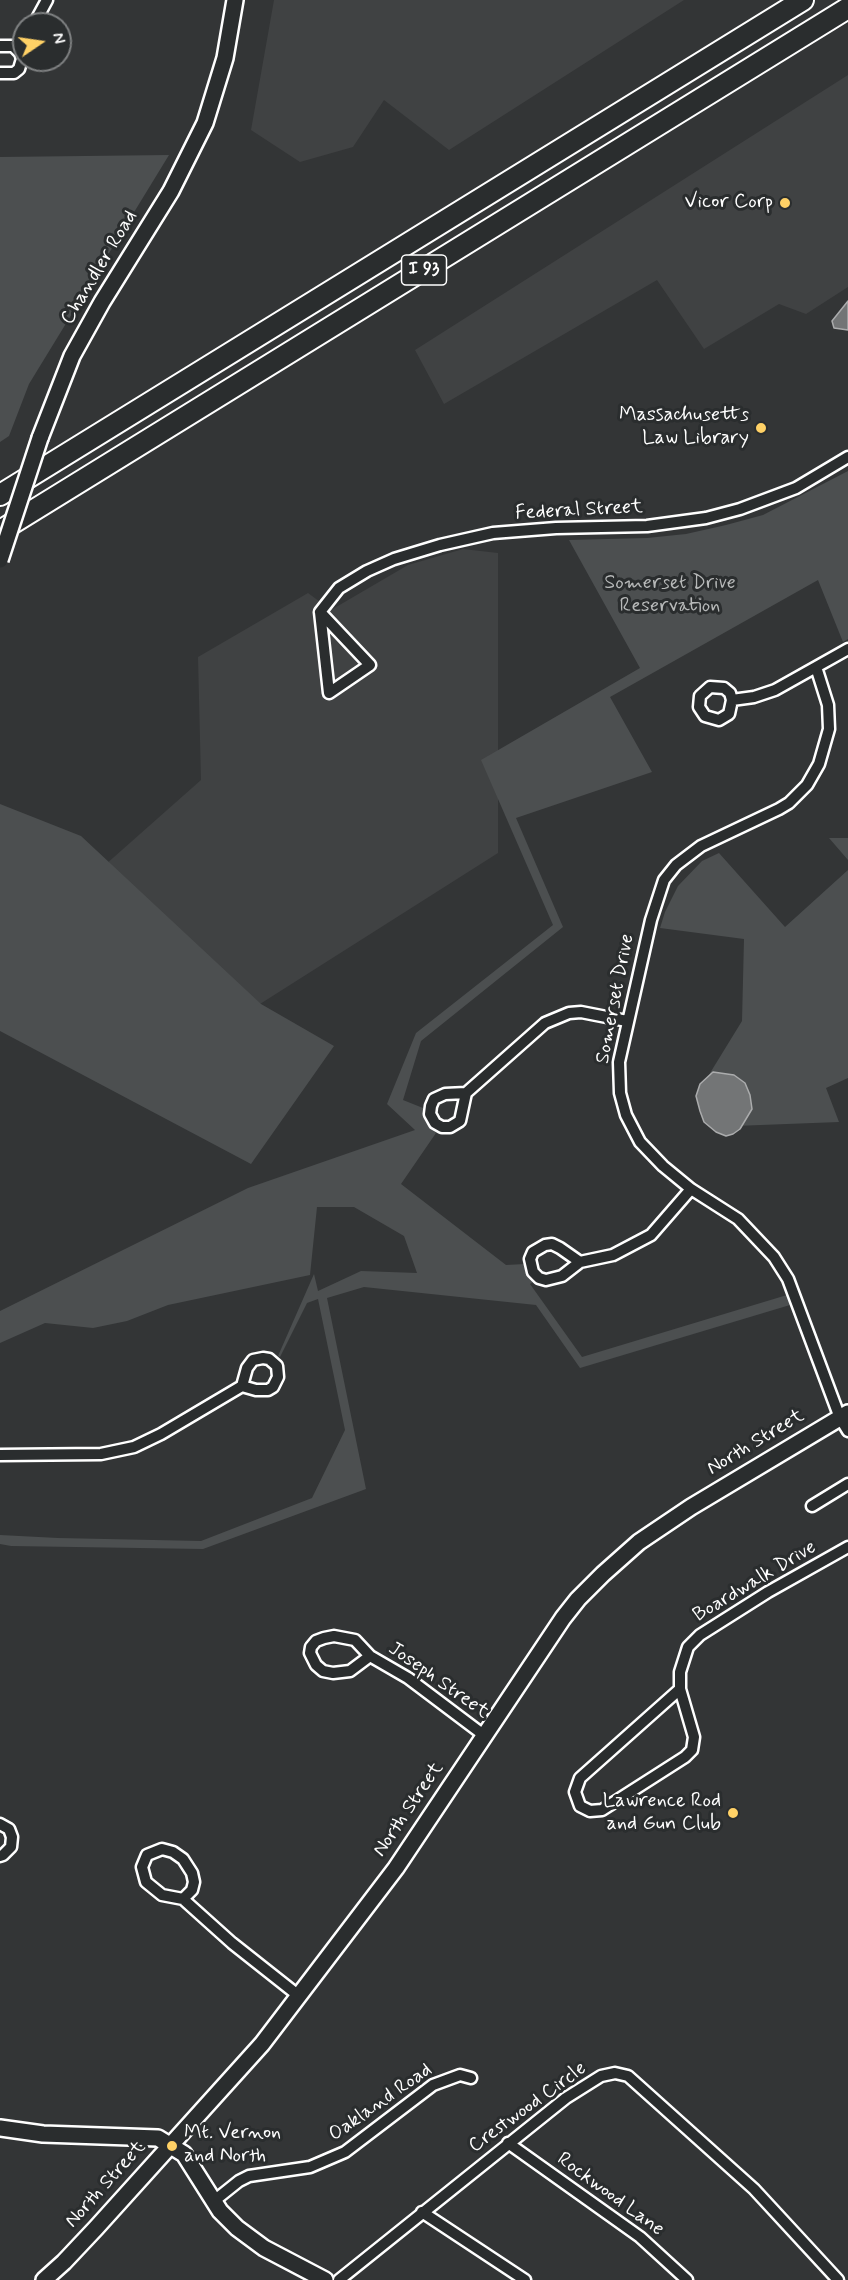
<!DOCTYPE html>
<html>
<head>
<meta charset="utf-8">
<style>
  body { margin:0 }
  #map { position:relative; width:848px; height:2280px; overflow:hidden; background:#333536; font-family:Mynerve,sans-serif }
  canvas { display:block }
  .north { position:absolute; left:12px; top:12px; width:60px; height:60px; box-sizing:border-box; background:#2a2d2e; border:2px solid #7f8182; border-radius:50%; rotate:77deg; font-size:16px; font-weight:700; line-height:24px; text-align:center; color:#fff }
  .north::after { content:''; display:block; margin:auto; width:21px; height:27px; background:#ffd166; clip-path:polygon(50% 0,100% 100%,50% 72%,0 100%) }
</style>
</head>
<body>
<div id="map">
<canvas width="848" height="2280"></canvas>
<div class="north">N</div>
</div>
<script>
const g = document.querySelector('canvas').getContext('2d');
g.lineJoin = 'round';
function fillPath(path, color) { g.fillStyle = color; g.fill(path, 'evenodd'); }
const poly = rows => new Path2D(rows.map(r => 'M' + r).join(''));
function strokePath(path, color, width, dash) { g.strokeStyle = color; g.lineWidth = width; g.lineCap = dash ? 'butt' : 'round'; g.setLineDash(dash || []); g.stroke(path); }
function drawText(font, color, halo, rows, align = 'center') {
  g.font = font + ' Mynerve,sans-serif'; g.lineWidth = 6; g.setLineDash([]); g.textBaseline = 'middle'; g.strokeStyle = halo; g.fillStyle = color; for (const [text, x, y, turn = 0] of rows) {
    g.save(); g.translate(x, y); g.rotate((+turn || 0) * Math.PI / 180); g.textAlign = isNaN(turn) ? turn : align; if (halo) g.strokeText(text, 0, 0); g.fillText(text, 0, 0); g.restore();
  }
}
const built = poly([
  [274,0,684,0,449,150,384,100,353,147,300,162,251,130],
  [848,75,848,287,806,314,779,304,704,349,657,280,444,404,415,350],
  [463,549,498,553,498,853,260,1004,105,865,201,780,198,657,308,593,331,610,408,565]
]);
const green = poly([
  [169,155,29,384,9,436,0,442,0,157],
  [848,471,848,639,843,642,818,580,610,697,652,772,516,818,563,927,421,1041,403,1100,423,1108,426,1122,436,1133,401,1184,506,1265,525,1264,529,1273,536,1280,530,1284,582,1357,787,1295,790,1305,580,1368,536,1305,364,1287,327,1298,366,1489,203,1549,11,1546,0,1544,0,1535,58,1538,201,1541,312,1498,345,1430,318,1299,307,1303,280,1357,278,1356,314,1274,318,1291,361,1271,417,1273,404,1236,354,1207,317,1207,310,1275,168,1305,127,1321,93,1328,45,1323,0,1343,0,1311,248,1188,415,1130,387,1104,416,1033,553,925,481,760,640,668,569,540,647,538,686,534,726,525,763,515],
  [0,804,81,836,261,1004,334,1046,251,1164,0,1031],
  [829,838,848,838,848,860],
  [719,853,785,927,848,870,848,1078,826,1088,839,1122,709,1127,699,1091,742,1021,744,939,660,928,665,912,678,886,702,861]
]);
const water = poly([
  [848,301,848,330,834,328,832,321,848,301],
  [713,1072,734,1075,745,1083,750,1095,752,1109,740,1129,733,1134,726,1136,716,1132,704,1122,700,1111,696,1096,700,1084,713,1072]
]);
const street = poly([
  [34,24,47,0],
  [0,46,13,46,20,53,22,59,19,69,14,73,0,73],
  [320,612,329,693,370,665,320,612,339,588,367,571,394,559,440,545,493,533,556,528,647,526,706,518,740,509,796,488,848,457],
  [848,649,816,667,828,705,829,729,819,764,807,785,789,803,779,809,701,846,676,865,664,880,651,920,619,1062,620,1093,626,1115,640,1142,663,1166,691,1189,738,1219,774,1257,788,1279,840,1418,848,1431],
  [732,700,729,714,719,720,705,716,699,707,700,696,710,687,724,688,730,693,732,700,754,697,775,690,816,667],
  [466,1093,460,1121,450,1127,442,1127,435,1123,430,1114,431,1106,434,1099,445,1094,466,1093,545,1023,569,1013,581,1012,627,1021],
  [580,1262,562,1276,546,1280,539,1278,533,1272,530,1259,533,1252,545,1245,552,1244,560,1248,580,1262,613,1255,651,1235,691,1189],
  [0,1455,101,1454,134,1447,161,1434,242,1386,247,1368,253,1360,263,1358,269,1359,277,1366,278,1377,273,1387,268,1390,256,1390,242,1386],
  [812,1506,848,1484],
  [370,1656,350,1671,333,1673,323,1671,316,1665,310,1653,311,1647,316,1641,324,1638,334,1636,355,1640,370,1656,408,1678,485,1736],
  [680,1689,580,1778,575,1792,580,1806,590,1811,602,1810,685,1757,692,1750,694,1737,680,1689,680,1672,688,1647,700,1635,768,1592,848,1547],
  [0,1824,9,1829,12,1837,11,1847,3,1855,0,1856],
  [183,1899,162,1895,146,1882,142,1867,147,1855,162,1849,173,1852,183,1859,192,1873,194,1882,192,1890,183,1899,232,1943,299,1996],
  [508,2143,640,2237,687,2280],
  [214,2201,239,2181,249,2176,310,2167,345,2152,433,2085,460,2075,471,2078],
  [422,2212,525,2280],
  [339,2280,566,2098,601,2076,615,2073,628,2076,754,2189,838,2280]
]);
const secondary = poly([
  [40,438,72,356,102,302,171,191,205,123,225,58,235,0],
  [0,2128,43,2134,158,2138,184,2154,220,2211,237,2228,264,2248,325,2280],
  [44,2280,64,2262,96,2228,262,2044,396,1868,563,1618,578,1599,603,1574,639,1542,691,1507,848,1413]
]);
const highway = poly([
  [0,495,803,0],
  [0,531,848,8]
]);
const secondaryBridge = poly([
  [0,560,40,438]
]);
const markers = [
  [785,203,6,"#ffd166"],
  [761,428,6,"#ffd166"],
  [733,1813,6,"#ffd166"],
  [172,2146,6,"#ffd166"]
];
const shields = [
  [424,270,45]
];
const shieldNames = [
  ["I 93",424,270]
];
const poiNames = [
  ["Vicor Corp",773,203],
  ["Massachusetts",749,416],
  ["Law Library",749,439],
  ["Lawrence Rod",721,1802],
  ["and Gun Club",721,1825],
  ["Mt. Vernon",184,2134,"left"],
  ["and North",184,2157,"left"]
];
const streetNames = [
  ["Chandler Road",100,268,-59],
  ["Federal Street",579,511,-3],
  ["Somerset Drive",616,999,-79],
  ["North Street",756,1443,-31],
  ["Boardwalk Drive",755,1582,-31],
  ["Joseph Street",438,1681,35],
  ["North Street",409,1810,-56],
  ["Oakland Road",381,2103,-35],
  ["Crestwood Circle",528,2108,-36],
  ["North Street",106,2185,-48],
  ["Rockwood Lane",610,2195,36]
];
const parkNames = [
  ["Somerset Drive",670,584],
  ["Reservation",670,607]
];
fillPath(built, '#404243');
fillPath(green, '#4c4f50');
fillPath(water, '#737576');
strokePath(water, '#abacad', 1.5);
strokePath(street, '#fff', 15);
strokePath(secondary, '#fff', 20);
strokePath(highway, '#fff', 24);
strokePath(street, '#2a2d2e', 10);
strokePath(secondary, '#2a2d2e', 15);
strokePath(highway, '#2a2d2e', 20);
strokePath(secondaryBridge, '#fff', 20, []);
strokePath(secondaryBridge, '#2a2d2e', 15);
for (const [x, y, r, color] of markers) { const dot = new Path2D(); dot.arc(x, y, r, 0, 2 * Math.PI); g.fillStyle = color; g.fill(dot); strokePath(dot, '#2a2d2e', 2); }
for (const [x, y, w] of shields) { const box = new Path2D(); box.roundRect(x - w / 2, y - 15, w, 30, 4.5); g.fillStyle = '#2a2d2e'; g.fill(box); strokePath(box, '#fff', 1.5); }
drawText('bold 18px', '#fff', null, shieldNames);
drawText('20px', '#fff', '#2a2d2e', poiNames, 'right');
drawText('20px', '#fff', '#2a2d2e', streetNames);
drawText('20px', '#b7b9b9', '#2a2d2e', parkNames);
</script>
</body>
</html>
